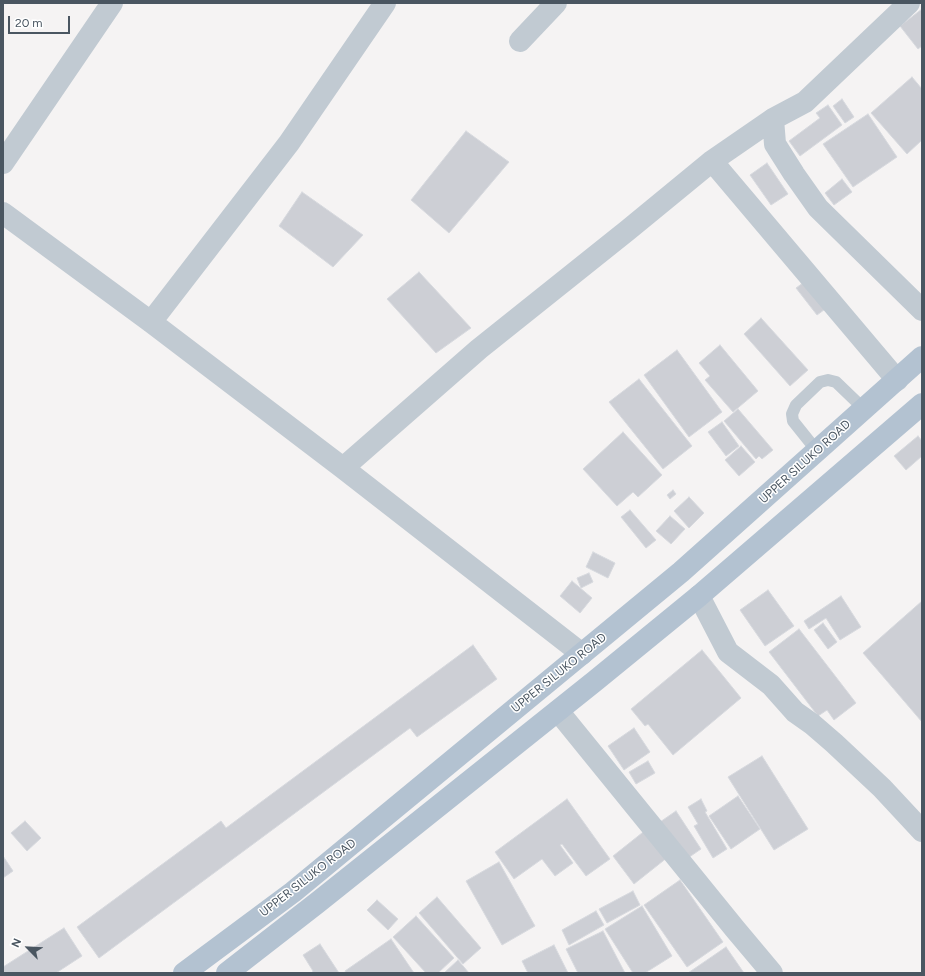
<!DOCTYPE html>
<html>
<head>
<meta charset="utf-8">
<style>
  body { margin:0 }
  #map { position:relative; width:925px; height:976px; overflow:hidden; background:#f5f3f3; font-family:Figtree,sans-serif }
  canvas { display:block }
  .frame { position:absolute; inset:0; border:4px solid #4a5661; pointer-events:none }
  .north { position:absolute; left:8px; top:928px; width:40px; height:40px; -webkit-text-stroke:3px #fff; paint-order:stroke; rotate:294deg; font-size:11px; font-weight:700; line-height:16px; text-align:center; color:#4a5661 }
  .north::after { content:''; display:block; margin:auto; width:14px; height:18px; background:#4a5661; clip-path:polygon(50% 0,100% 100%,50% 72%,0 100%) }
  .scale { position:absolute; left:8px; top:16px; width:62px; height:18px; box-sizing:border-box; border:2px solid #4a5661; border-top:0; padding-left:5px; font-size:12px; line-height:14px; white-space:nowrap; color:#4a5661; -webkit-text-stroke:3px #fff; paint-order:stroke }
</style>
</head>
<body>
<div id="map">
<canvas width="925" height="976"></canvas>
<div class="frame"></div>
<div class="north">N</div>
<div class="scale">20 m</div>
</div>
<script>
const g = document.querySelector('canvas').getContext('2d');
g.lineJoin = 'round';
function fillPath(path, color) { g.fillStyle = color; g.fill(path, 'evenodd'); }
const poly = rows => new Path2D(rows.map(r => 'M' + r).join(''));
function strokePath(path, color, width, dash) { g.strokeStyle = color; g.lineWidth = width; g.lineCap = dash ? 'butt' : 'round'; g.setLineDash(dash || []); g.stroke(path); }
function drawText(font, color, halo, rows, align = 'center') {
  g.font = font + ' Figtree,sans-serif'; g.lineWidth = 3; g.setLineDash([]); g.textBaseline = 'middle'; g.strokeStyle = halo; g.fillStyle = color; for (const [text, x, y, turn = 0] of rows) {
    g.save(); g.translate(x, y); g.rotate((+turn || 0) * Math.PI / 180); g.textAlign = isNaN(turn) ? turn : align; if (halo) g.strokeText(text, 0, 0); g.fillText(text, 0, 0); g.restore();
  }
}
const building = poly([
  [922,9,922,46,918,49,900,26,922,9],
  [912,77,922,89,922,140,907,154,871,113,912,77],
  [842,99,854,117,845,123,833,106,842,99],
  [828,105,842,125,800,156,789,141,820,118,816,113,828,105],
  [868,114,897,157,853,187,823,144,868,114],
  [466,131,509,162,449,233,411,200,466,131],
  [767,163,788,194,771,205,750,175,767,163],
  [842,179,852,192,834,205,825,193,842,179],
  [302,192,363,235,333,267,279,226,302,192],
  [419,272,471,328,436,353,387,299,419,272],
  [807,280,828,307,817,315,796,288,807,280],
  [761,318,808,370,790,386,744,334,761,318],
  [720,345,758,391,733,412,705,380,710,376,699,363,720,345],
  [677,350,722,412,689,437,644,375,677,350],
  [639,379,692,446,663,469,609,402,639,379],
  [738,409,773,450,762,459,759,456,756,459,724,421,738,409],
  [722,422,739,446,726,456,708,432,722,422],
  [623,432,662,475,638,497,633,492,617,506,583,469,623,432],
  [918,436,922,441,922,456,906,470,894,456,918,436],
  [741,446,755,462,739,476,725,460,741,446],
  [673,490,676,494,670,499,667,495,673,490],
  [689,497,704,513,689,528,674,511,689,497],
  [630,510,656,540,646,548,621,517,630,510],
  [670,516,685,529,671,544,656,531,670,516],
  [593,552,615,563,608,578,586,567,593,552],
  [589,573,593,582,581,588,577,578,589,573],
  [572,581,592,598,580,613,560,596,572,581],
  [768,590,794,626,765,646,740,610,768,590],
  [841,596,861,627,840,640,826,618,809,629,804,621,841,596],
  [922,601,922,722,863,653,922,601],
  [823,623,837,642,828,649,814,630,823,623],
  [799,629,856,703,834,720,827,710,818,716,769,652,799,629],
  [473,645,497,679,417,737,410,728,99,958,77,927,221,821,226,828,473,645],
  [702,650,741,698,673,755,648,724,645,726,631,709,702,650],
  [634,728,650,752,624,770,608,746,634,728],
  [762,756,808,829,774,850,728,777,762,756],
  [648,761,655,773,636,784,629,772,648,761],
  [738,796,760,829,731,849,709,816,738,796],
  [567,799,610,859,586,876,562,844,560,845,573,863,555,876,542,859,514,879,495,852,567,799],
  [701,799,707,811,705,812,727,849,713,858,694,826,698,824,688,807,701,799],
  [676,811,701,849,685,860,660,822,676,811],
  [25,821,41,838,27,851,11,833,25,821],
  [647,829,668,857,634,884,613,856,647,829],
  [3,856,13,871,3,878,3,856],
  [499,862,535,926,502,945,466,881,499,862],
  [680,880,723,942,687,967,644,905,680,880],
  [633,891,640,905,607,923,599,909,633,891],
  [437,897,481,948,463,964,419,913,437,897],
  [377,900,398,919,388,930,367,910,377,900],
  [642,906,672,956,645,973,633,973,605,929,642,906],
  [596,911,604,925,569,945,562,930,596,911],
  [416,916,454,958,438,973,426,973,393,937,416,916],
  [64,928,82,956,56,973,3,973,3,967,64,928],
  [603,931,625,973,578,973,566,949,603,931],
  [391,939,414,973,346,973,345,971,391,939],
  [320,944,339,973,312,973,313,971,303,955,320,944],
  [554,945,568,973,528,973,522,961,554,945],
  [726,947,744,973,688,973,726,947],
  [458,960,469,973,444,973,458,960]
]);
const service = poly([
  [817,451,793,421,792,414,796,405,820,382,828,380,836,382,864,409]
]);
const minor = poly([
  [520,41,556,3],
  [773,119,775,144,794,174,818,208,922,310],
  [712,161,897,380],
  [3,163,112,3],
  [3,213,151,322,343,468,582,654],
  [151,322,289,143,385,3],
  [343,468,479,349,628,230,712,161,773,119,805,102,909,3],
  [699,596,728,652,771,685,795,712,812,724,834,743,882,788,922,831],
  [558,711,735,929,772,973]
]);
const primary = poly([
  [184,973,293,892,681,572,922,357],
  [227,973,317,903,595,681,699,596,922,404]
]);
const streetNames = [
  ["UPPER SILUKO ROAD",805,462,-42],
  ["UPPER SILUKO ROAD",559,673,-39],
  ["UPPER SILUKO ROAD",308,878,-38]
];
fillPath(building, '#cdcfd5');
strokePath(building, '#d7d9de', 1);
strokePath(service, '#c1cad2', 12);
strokePath(minor, '#c1cad2', 22);
strokePath(primary, '#b3c2d1', 22);
drawText('12px', '#4a5661', '#fff', streetNames);
</script>
</body>
</html>
